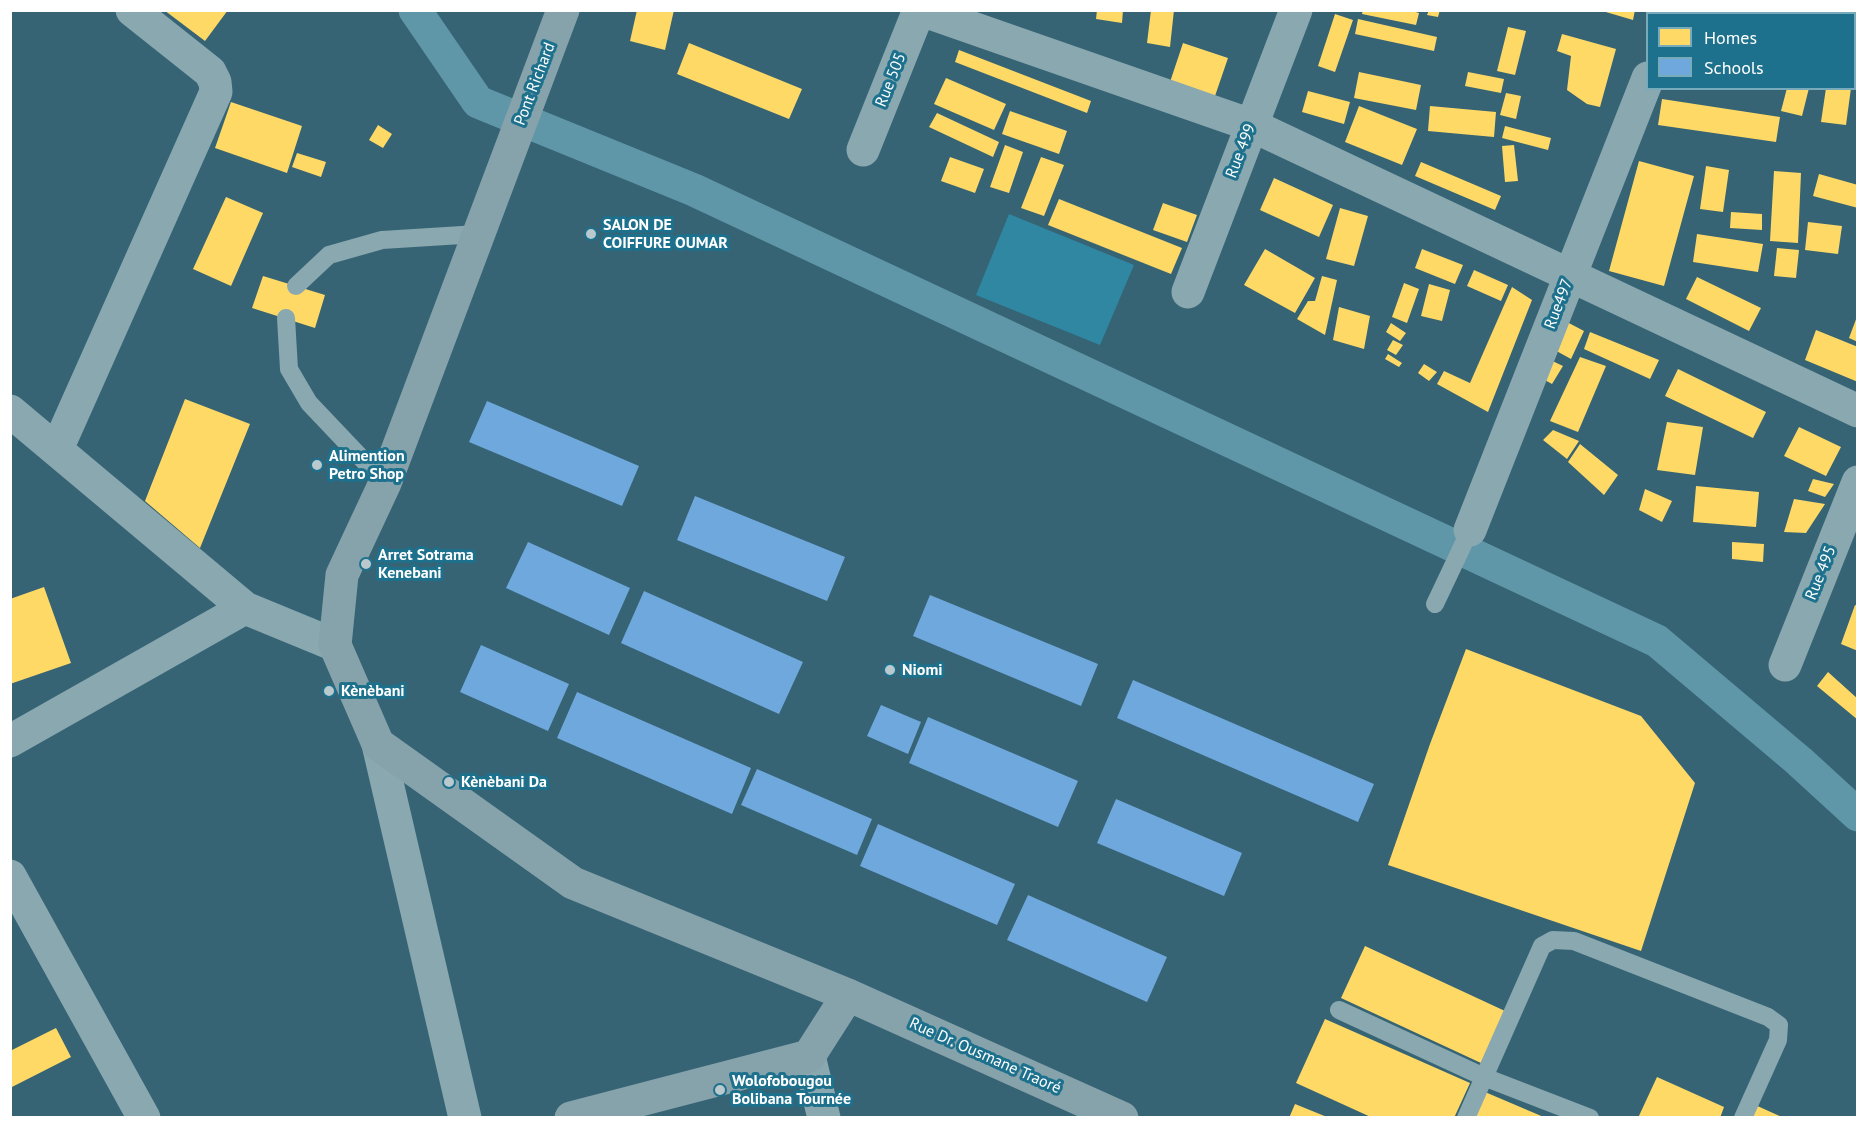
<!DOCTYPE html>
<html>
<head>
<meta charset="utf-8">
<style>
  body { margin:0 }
  #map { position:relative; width:1868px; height:1128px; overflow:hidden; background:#366474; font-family:"PT Sans",sans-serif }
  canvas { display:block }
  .frame { position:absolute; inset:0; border:12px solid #fff; pointer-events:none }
  .legend { position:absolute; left:1646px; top:12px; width:210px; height:78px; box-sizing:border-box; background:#1d718d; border:2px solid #7ab; margin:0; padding:8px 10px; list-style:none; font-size:18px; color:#fff }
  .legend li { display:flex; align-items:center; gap:12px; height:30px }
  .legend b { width:30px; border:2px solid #7ab }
</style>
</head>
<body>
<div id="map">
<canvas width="1868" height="1128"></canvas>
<div class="frame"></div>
<ul class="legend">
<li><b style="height:16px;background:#ffd966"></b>Homes</li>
<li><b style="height:16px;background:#6fa8dc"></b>Schools</li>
</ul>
</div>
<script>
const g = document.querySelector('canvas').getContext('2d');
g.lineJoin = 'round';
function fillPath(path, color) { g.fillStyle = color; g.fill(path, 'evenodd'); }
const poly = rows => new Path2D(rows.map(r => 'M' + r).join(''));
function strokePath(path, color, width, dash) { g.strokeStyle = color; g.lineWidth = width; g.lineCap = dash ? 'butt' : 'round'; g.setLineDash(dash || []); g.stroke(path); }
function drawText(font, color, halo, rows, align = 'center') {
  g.font = font + ' "PT Sans",sans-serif'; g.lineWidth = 6; g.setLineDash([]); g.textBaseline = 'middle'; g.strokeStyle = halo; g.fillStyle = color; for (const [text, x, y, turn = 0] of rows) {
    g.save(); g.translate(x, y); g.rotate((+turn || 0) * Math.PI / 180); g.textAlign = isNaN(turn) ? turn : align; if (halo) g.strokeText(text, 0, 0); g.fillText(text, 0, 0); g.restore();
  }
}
const green = poly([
  [1009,214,1134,265,1100,345,976,295]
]);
const homes = poly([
  [164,10,228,10,205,41],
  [637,10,674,10,665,50,630,41],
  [1097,10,1123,10,1122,23,1096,19],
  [1151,10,1174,10,1170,47,1147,43],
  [1363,10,1409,10,1419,13,1416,25,1362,14],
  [1429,10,1440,10,1438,17,1427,15],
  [1599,10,1635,10,1633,20],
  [1712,10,1789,10,1788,14,1711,14],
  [1800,10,1833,10,1833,14,1799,14],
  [1836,10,1858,10,1856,51,1854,14,1836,14],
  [1335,14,1353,20,1335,72,1318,66],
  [1358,19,1437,37,1434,51,1355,34],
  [1508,27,1526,31,1515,75,1497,71],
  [1562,34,1616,49,1600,107,1587,104,1567,90,1571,56,1557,51],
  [689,43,802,89,789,119,677,74],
  [1183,43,1228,58,1215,96,1170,82],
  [959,50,1091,101,1087,113,955,62],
  [1359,72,1421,85,1416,110,1354,98],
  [1468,72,1504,79,1501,93,1465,86],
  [946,78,1006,104,994,130,934,104],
  [1787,88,1809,88,1802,116,1781,111],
  [1826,88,1851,88,1846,125,1821,122],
  [1308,91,1350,102,1344,124,1302,112],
  [1506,93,1521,96,1516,119,1500,115],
  [1662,99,1780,117,1776,142,1658,125],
  [231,102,302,126,287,173,215,148],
  [1359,106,1417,129,1402,165,1345,142],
  [1430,106,1496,112,1494,137,1428,131],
  [1010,111,1067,131,1059,154,1002,134],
  [937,113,999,142,993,157,929,127],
  [378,125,392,134,383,148,369,140],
  [1505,126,1551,138,1548,150,1502,138],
  [1005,145,1023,152,1009,193,990,187],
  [1514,145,1518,181,1505,182,1502,146],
  [297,153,326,162,321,177,292,167],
  [950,157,984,169,975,193,941,181],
  [1041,157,1064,165,1044,216,1021,208],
  [1639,161,1694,176,1664,286,1609,271],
  [1421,162,1501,196,1495,210,1415,176],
  [1706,166,1729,170,1723,212,1700,209],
  [1774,171,1801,173,1798,243,1770,241],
  [1819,174,1858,185,1858,208,1813,196],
  [1274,178,1333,205,1319,237,1260,210],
  [226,197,263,213,231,286,193,269],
  [1059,199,1182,248,1171,274,1048,225],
  [1163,203,1197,215,1187,242,1153,230],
  [1340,208,1368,216,1354,266,1326,259],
  [1731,212,1762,214,1762,230,1730,228],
  [1808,222,1842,226,1838,254,1805,250],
  [1697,234,1763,244,1758,272,1693,262],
  [1777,248,1799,250,1796,278,1774,276],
  [1265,249,1315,278,1295,313,1244,285],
  [1422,249,1463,265,1455,284,1415,268],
  [1474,270,1508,285,1501,301,1467,286],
  [263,276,325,295,315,328,252,308],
  [1322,276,1337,280,1325,335,1297,319,1308,301,1315,301],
  [1697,277,1761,308,1749,331,1686,299],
  [1404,283,1419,289,1407,323,1392,317],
  [1429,284,1450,290,1442,321,1421,316],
  [1512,287,1532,300,1488,412,1437,384,1444,371,1470,383],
  [1339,307,1370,316,1364,349,1333,340],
  [1858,314,1858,342,1849,338],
  [1565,321,1584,331,1571,359,1551,348],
  [1391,323,1406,333,1400,341,1386,332],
  [1816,330,1858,347,1858,382,1805,360],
  [1590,332,1659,360,1650,379,1584,349],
  [1393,340,1403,345,1396,355,1387,350],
  [1388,354,1402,363,1399,367,1385,359],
  [1580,357,1606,366,1578,432,1550,421],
  [1546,358,1563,366,1552,384,1536,375],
  [1424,364,1437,372,1429,381,1418,373],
  [1678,369,1766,412,1753,438,1665,396],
  [185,399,250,424,200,548,145,501],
  [1667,422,1703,427,1695,475,1657,470],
  [1799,427,1841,447,1826,476,1784,456],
  [1553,430,1579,441,1567,459,1543,440],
  [1580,444,1618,475,1604,495,1568,462],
  [1813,479,1834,484,1825,497,1808,491],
  [1696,486,1759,492,1756,527,1693,522],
  [1645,489,1672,501,1662,522,1639,510],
  [1794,499,1825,504,1806,533,1784,532],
  [1732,542,1764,544,1763,562,1732,559],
  [44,587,71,663,10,684,10,599],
  [1855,605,1858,606,1858,651,1841,644],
  [1466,649,1641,716,1695,783,1641,951,1388,865,1430,744],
  [1828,672,1858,699,1858,720,1817,686],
  [1365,946,1505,1011,1481,1063,1341,998],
  [1325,1019,1470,1083,1454,1118,1373,1118,1296,1083],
  [56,1028,71,1057,10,1088,10,1051],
  [1657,1077,1724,1107,1720,1118,1638,1118],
  [1485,1092,1546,1118,1474,1118],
  [1295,1104,1327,1117,1327,1118,1289,1118],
  [1753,1104,1784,1118,1747,1118]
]);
const schools = poly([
  [487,401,639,466,622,506,469,442],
  [695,496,845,557,827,601,677,540],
  [528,542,630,588,609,635,506,588],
  [644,591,803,662,779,714,621,643],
  [930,595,1098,664,1081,706,913,636],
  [481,645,569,684,548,731,460,692],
  [1133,680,1374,784,1358,822,1117,718],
  [577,692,751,768,732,814,557,738],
  [881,705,921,722,908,754,867,736],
  [928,717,1078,781,1058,827,909,763],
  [757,769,872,819,857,855,741,805],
  [1116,799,1242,853,1224,896,1097,843],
  [878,824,1015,884,997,925,860,866],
  [1028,895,1167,957,1147,1002,1007,940]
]);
const canal = poly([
  [415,10,478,102,694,190,1657,641,1799,761,1858,815]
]);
const lane = poly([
  [296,286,329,255,382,240,478,234],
  [286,318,289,369,309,403,385,483],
  [1435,604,1470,530],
  [1339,1010,1484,1077,1590,1118],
  [1466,1118,1542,946,1553,940,1574,941,1768,1017,1779,1025,1778,1040,1743,1118]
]);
const street = poly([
  [921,10,1251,125,1858,411],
  [1673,14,1674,10],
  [863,150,919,10],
  [1188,292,1296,10],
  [10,411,245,608,335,645],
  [57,449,216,92,215,82,210,72,132,10],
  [1470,530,1648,78],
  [1785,665,1858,482],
  [10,741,245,608],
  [378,744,465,1118],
  [10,876,144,1118],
  [809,1056,824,1118]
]);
const secondary = poly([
  [563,10,385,483,342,575,335,645,378,744,573,883,848,995,1122,1118],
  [571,1118,809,1056,848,995]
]);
const markers = [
  [591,234,6,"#b9c9ce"],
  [317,465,6,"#b9c9ce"],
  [366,564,6,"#b9c9ce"],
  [890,670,6,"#b9c9ce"],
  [329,691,6,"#b9c9ce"],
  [449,782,6,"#b9c9ce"],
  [720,1090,6,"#b9c9ce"]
];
const streetNames = [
  ["Rue 505",891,80,-68],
  ["Pont Richard",535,84,-69],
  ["Rue 499",1241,151,-69],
  ["Rue497",1559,304,-69],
  ["Rue 495",1821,573,-68],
  ["Rue Dr. Ousmane Traoré",985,1056,24]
];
const poiNames = [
  ["SALON DE",603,225],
  ["COIFFURE OUMAR",603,243],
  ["Alimention",329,456],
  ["Petro Shop",329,474],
  ["Arret Sotrama",378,555],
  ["Kenebani",378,573],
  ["Niomi",902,670],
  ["Kènèbani",341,691],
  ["Kènèbani Da",461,782],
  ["Wolofobougou",732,1081],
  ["Bolibana Tournée",732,1099]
];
fillPath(green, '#2f87a2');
fillPath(homes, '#ffd966');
fillPath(schools, '#6fa8dc');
strokePath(canal, '#5f97a9', 33);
strokePath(lane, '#8aa8b0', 18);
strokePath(street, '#8aa8b0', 33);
strokePath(secondary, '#86a3ac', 33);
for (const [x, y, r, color] of markers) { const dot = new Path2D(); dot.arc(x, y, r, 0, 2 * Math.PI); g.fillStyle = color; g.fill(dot); strokePath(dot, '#1d718d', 2); }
drawText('16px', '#fff', '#1d718d', streetNames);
drawText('bold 16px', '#fff', '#1d718d', poiNames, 'left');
</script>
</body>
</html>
